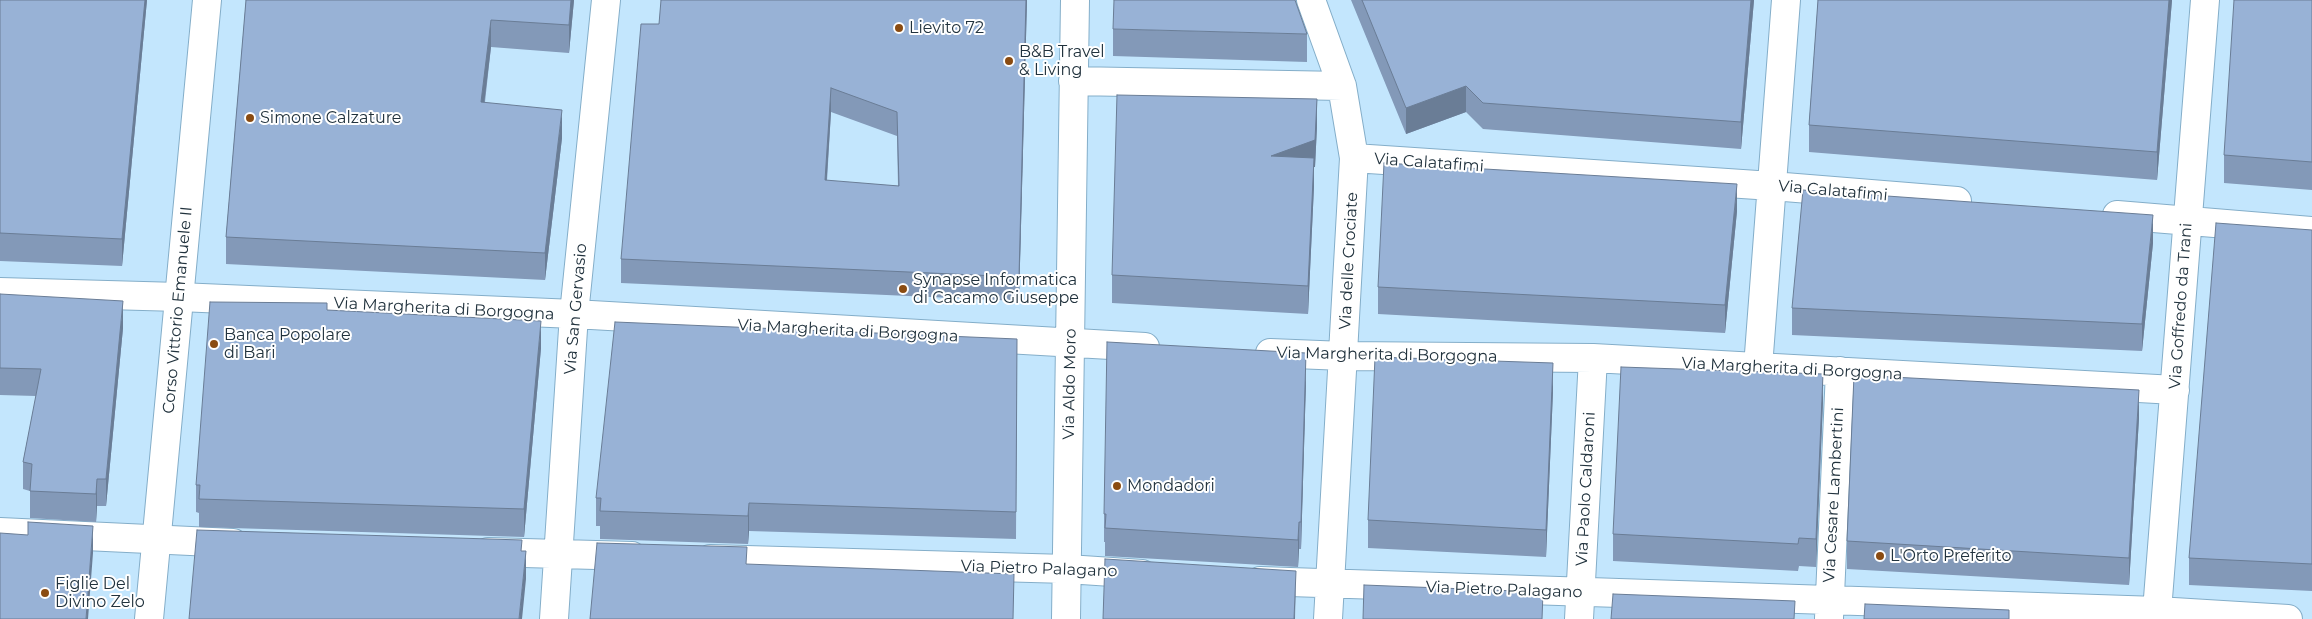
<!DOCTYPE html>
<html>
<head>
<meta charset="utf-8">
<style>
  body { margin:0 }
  canvas { display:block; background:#c3e6fd }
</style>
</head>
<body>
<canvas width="2312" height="619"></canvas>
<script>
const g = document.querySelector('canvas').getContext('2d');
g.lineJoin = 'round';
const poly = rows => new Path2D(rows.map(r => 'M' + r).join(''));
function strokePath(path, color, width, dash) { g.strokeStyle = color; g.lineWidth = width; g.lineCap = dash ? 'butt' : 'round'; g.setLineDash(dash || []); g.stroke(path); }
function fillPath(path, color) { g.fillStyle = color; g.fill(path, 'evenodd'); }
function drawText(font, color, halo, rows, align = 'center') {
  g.font = font + ' Montserrat,sans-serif'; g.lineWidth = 4; g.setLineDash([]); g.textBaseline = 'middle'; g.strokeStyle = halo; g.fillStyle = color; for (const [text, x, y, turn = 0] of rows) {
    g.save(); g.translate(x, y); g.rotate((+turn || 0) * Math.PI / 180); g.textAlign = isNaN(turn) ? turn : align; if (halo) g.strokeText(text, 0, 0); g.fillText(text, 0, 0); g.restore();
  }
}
const minor = poly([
  [1311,0,1342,86,1354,158,1328,619],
  [1073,81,1342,86],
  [1354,158,1772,186,1957,201],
  [2117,215,2312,231],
  [0,292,179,297,574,314,1145,347],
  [1270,353,1344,356,1593,358,2175,390],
  [1758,367,1786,0],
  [0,532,233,543],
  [488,552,632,556],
  [710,559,1067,569,1142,574],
  [1260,581,2157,611,2288,619],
  [2157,611,2205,0],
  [1829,618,1840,371],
  [554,619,574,314,606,0],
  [1066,619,1075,0],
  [1579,619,1593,358]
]);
const tertiary = poly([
  [149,619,207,0]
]);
const wall = poly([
  [0,0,147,0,122,266,0,261],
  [246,0,574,0,569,53,491,47,485,102,562,138,545,280,226,264,226,237],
  [1027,0,1019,301,621,283,621,259,659,24],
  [831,112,897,136,898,186,827,181],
  [1351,0,1754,0,1741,149,1483,129,1466,112,1406,134],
  [1818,0,2172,0,2157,180,1809,152,1809,125],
  [2312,0,2312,190,2224,183,2224,155],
  [1113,29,1307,34,1307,62,1113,56],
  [1317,126,1315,167,1314,167,1314,186,1308,314,1112,303,1112,275],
  [1737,211,1725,333,1378,314,1378,287],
  [2312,230,2312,591,2189,585,2189,558],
  [2153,243,2142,351,1792,335,1792,308],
  [0,294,123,328,106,506,97,506,96,522,30,518,30,491,23,489,23,462,36,396,0,395],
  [327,310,541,348,524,537,199,527,199,513,196,512,196,485],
  [1017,339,1016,539,749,531,748,544,600,539,600,526,596,526,596,498],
  [1306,381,1301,549,1299,549,1298,567,1105,556,1105,542,1104,542,1104,514],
  [1553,391,1546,557,1368,548,1368,520],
  [1823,401,1816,567,1799,566,1798,571,1613,561,1613,534],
  [2139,418,2129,585,1847,569,1847,541]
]);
const shadedWall = poly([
  [145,0,147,0,122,266,122,239],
  [571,0,574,0,569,53,569,25],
  [1026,0,1027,0,1019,301,1019,277],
  [1751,0,1754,0,1741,149,1741,122],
  [2169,0,2172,0,2157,180,2157,152],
  [491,20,491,47,481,129,481,102],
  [1466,86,1466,112,1406,134,1406,108],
  [831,88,831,112,825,205,825,180],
  [1317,99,1317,126,1315,167,1314,167,1314,186,1308,314,1308,286,1271,156],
  [562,110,562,138,545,280,545,253],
  [1737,184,1737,211,1725,333,1725,305],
  [2153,215,2153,243,2142,351,2142,324],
  [123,301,123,328,106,506,106,479],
  [541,321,541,348,524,537,524,509],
  [1306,353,1306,381,1301,549,1301,522],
  [1553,363,1553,391,1546,557,1546,530],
  [1823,374,1823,401,1816,567,1816,539],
  [2139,390,2139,418,2129,585,2129,558],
  [97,479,97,506,96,522,96,494],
  [749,503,749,531,748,544,748,516],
  [1299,522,1299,549,1298,567,1298,540],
  [93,526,93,553,88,619,86,619],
  [526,551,526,579,522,619,519,619],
  [1296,571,1295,619,1294,619]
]);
const building = poly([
  [0,0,145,0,122,239,0,233,0,0],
  [246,0,571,0,569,25,491,20,481,102,562,110,545,253,226,237,246,0],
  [661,0,1026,0,1019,277,621,259,641,24,659,24,661,0],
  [831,88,897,112,899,186,825,180,831,88],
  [1114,0,1295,0,1307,34,1113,29,1114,0],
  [1362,0,1751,0,1741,122,1483,103,1466,86,1406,108,1362,0],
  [1818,0,2169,0,2157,152,1809,125,1818,0],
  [2234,0,2312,0,2312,162,2224,155,2234,0],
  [1117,95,1317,99,1315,140,1271,156,1314,158,1308,286,1112,275,1117,95],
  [1384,163,1737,184,1725,305,1378,287,1384,163],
  [1803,190,2153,215,2142,324,1792,308,1803,190],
  [2216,223,2312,230,2312,564,2189,558,2216,223],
  [0,294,123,301,106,479,97,479,96,494,30,491,32,464,23,462,41,369,0,368,0,294],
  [210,302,327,303,327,310,541,321,524,509,199,499,200,485,196,485,210,302],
  [615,322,1017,339,1016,512,749,503,748,516,600,511,601,498,596,498,615,322],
  [1107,342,1306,353,1301,522,1299,522,1298,540,1105,528,1106,514,1104,514,1107,342],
  [1375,357,1553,363,1546,530,1368,520,1375,357],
  [1621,367,1823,374,1816,539,1799,538,1798,544,1613,534,1621,367],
  [1854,375,2139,390,2129,558,1847,541,1854,375],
  [28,522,93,526,86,619,0,619,0,533,28,535,28,522],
  [197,530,522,540,521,551,526,551,519,619,189,619,197,530],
  [597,543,747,547,746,564,1014,574,1013,619,590,619,597,543],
  [1105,559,1296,571,1294,619,1103,619,1105,559],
  [1364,585,1543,592,1542,619,1363,619,1364,585],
  [1613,594,1795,601,1794,619,1611,619,1613,594],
  [1865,604,2009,610,2009,619,1864,619,1865,604]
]);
const markers = [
  [899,28,5,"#8a4b11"],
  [1009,61,5,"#8a4b11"],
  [250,118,5,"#8a4b11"],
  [903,289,5,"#8a4b11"],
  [214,344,5,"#8a4b11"],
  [1117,486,5,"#8a4b11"],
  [1880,556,5,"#8a4b11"],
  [45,593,5,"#8a4b11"]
];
const poiNames = [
  ["Lievito 72",909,28],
  ["B&B Travel",1019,52],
  ["& Living",1019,70],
  ["Simone Calzature",260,118],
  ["Synapse Informatica",913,280],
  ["di Cacamo Giuseppe",913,298],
  ["Banca Popolare",224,335],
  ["di Bari",224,353],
  ["Mondadori",1127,486],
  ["L'Orto Preferito",1890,556],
  ["Figlie Del",55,584],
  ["Divino Zelo",55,602]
];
const streetNames = [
  ["Via Calatafimi",1429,163,4],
  ["Via Calatafimi",1833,191,5],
  ["Via delle Crociate",1349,261,-87],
  ["Via Goffredo da Trani",2181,306,-86],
  ["Via Margherita di Borgogna",444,309,3],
  ["Via San Gervasio",576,309,-85],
  ["Corso Vittorio Emanuele II",178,310,-85],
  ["Via Margherita di Borgogna",848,331,3],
  ["Via Margherita di Borgogna",1387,355,1],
  ["Via Margherita di Borgogna",1792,369,3],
  ["Via Aldo Moro",1070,384,-89],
  ["Via Paolo Caldaroni",1586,489,-87],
  ["Via Cesare Lambertini",1834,495,-87],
  ["Via Pietro Palagano",1039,569,2],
  ["Via Pietro Palagano",1504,590,2]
];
strokePath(minor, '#84aec9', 30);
strokePath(tertiary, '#84aec9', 30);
strokePath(minor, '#fff', 28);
strokePath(tertiary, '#fff', 28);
fillPath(wall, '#8399b8');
fillPath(shadedWall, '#6a7d96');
fillPath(building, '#98b2d6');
strokePath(building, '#6a7d96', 1);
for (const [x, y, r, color] of markers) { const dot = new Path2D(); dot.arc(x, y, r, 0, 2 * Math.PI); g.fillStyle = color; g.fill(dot); strokePath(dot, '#fff', 2); }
drawText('16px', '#21323d', '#fff', poiNames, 'left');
drawText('16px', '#21323d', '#fff', streetNames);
</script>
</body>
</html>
